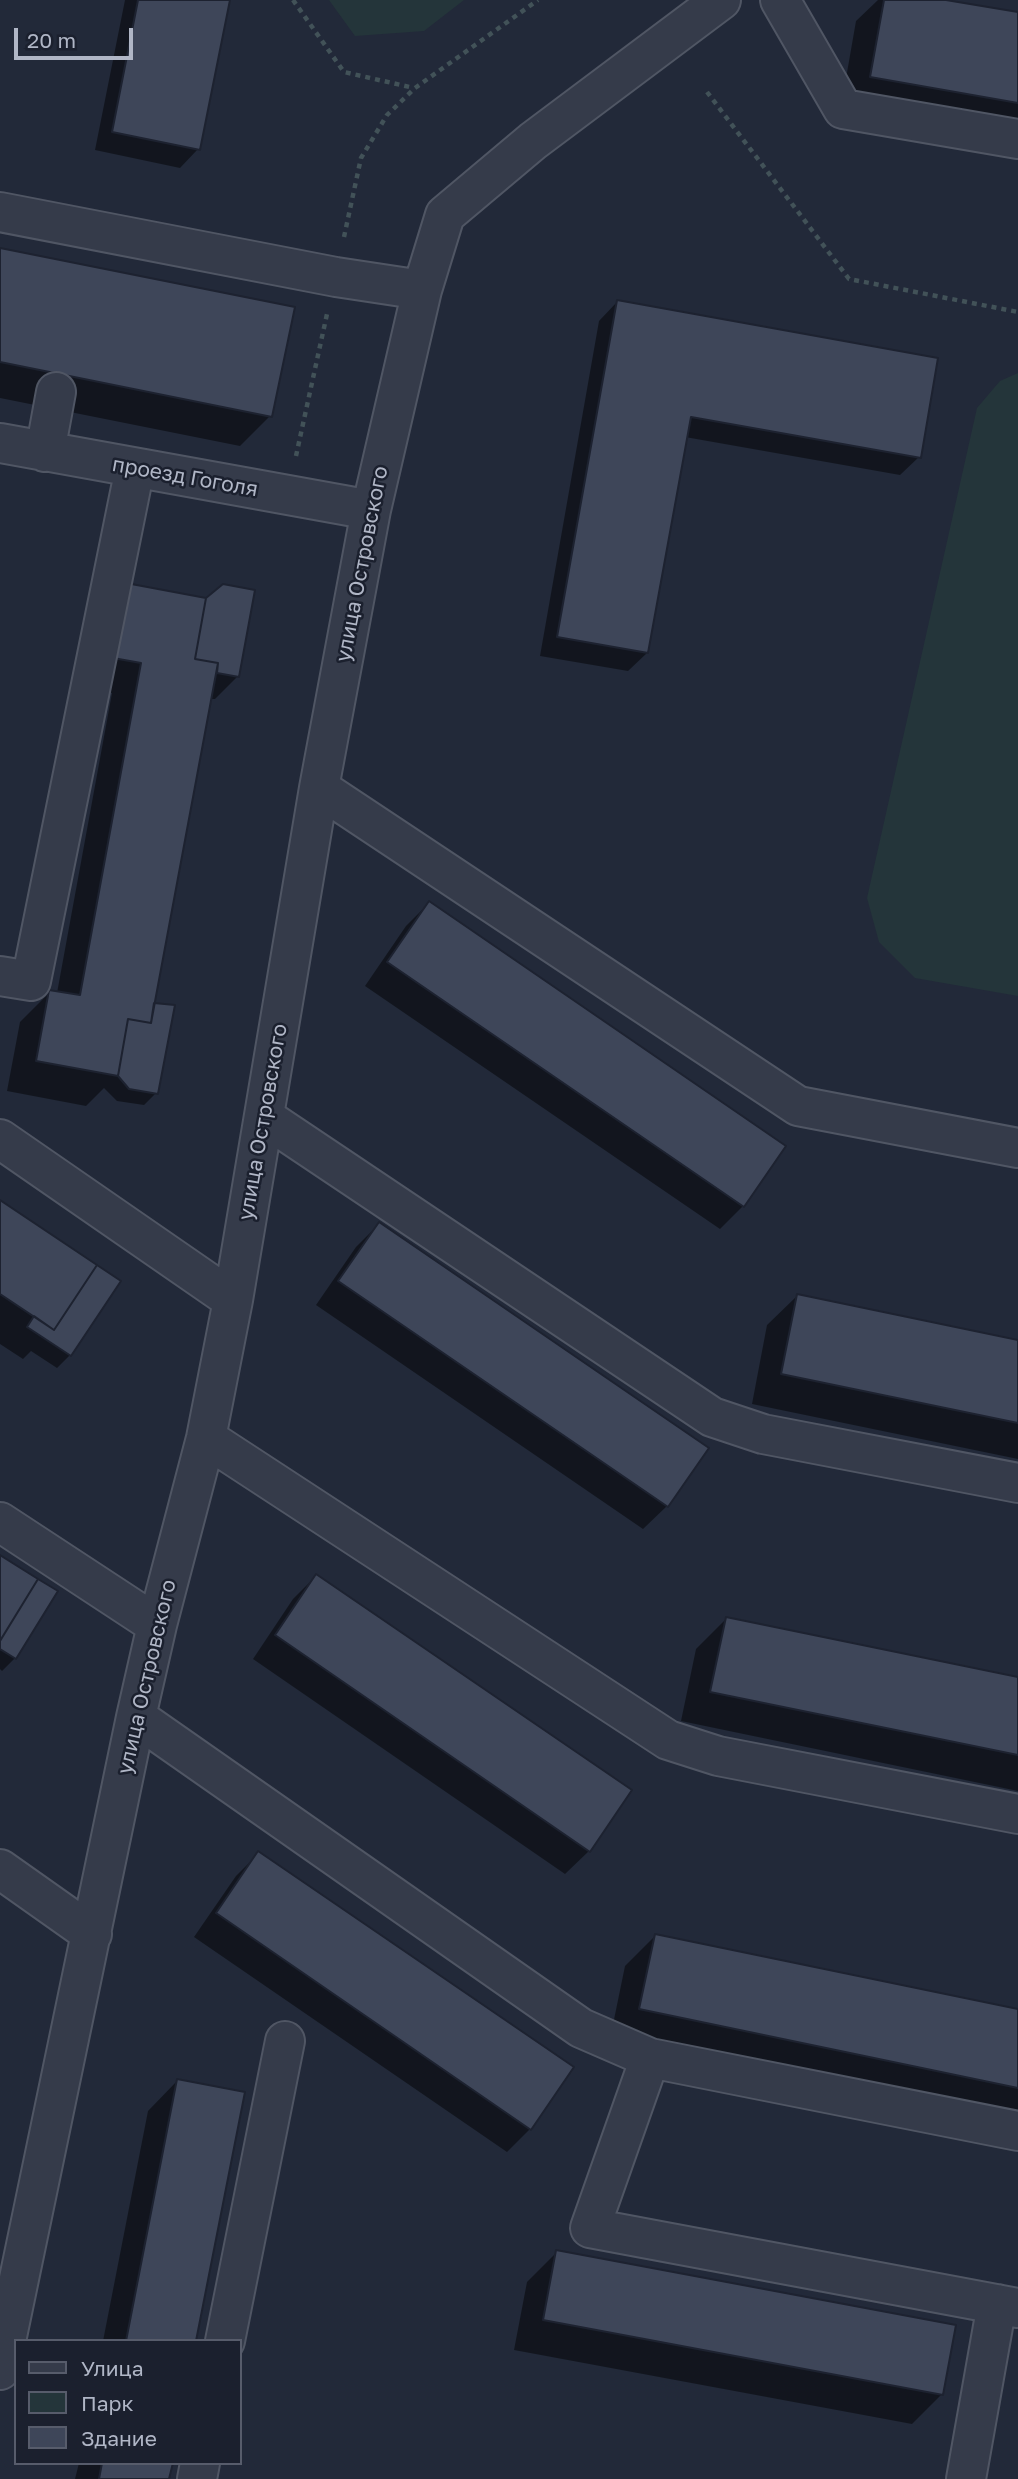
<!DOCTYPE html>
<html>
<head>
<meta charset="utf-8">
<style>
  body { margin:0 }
  #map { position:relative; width:1018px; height:2479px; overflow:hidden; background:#222939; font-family:"Golos Text",sans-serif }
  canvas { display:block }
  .legend { position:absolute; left:14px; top:2339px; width:228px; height:126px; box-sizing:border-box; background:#1b202e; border:2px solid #575c6b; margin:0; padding:9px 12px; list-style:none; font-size:21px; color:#b0b6c6 }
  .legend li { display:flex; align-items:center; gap:14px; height:35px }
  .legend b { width:35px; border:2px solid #575c6b }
  .scale { position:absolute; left:14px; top:28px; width:119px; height:32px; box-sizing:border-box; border:4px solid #b0b6c6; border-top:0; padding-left:9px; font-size:21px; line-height:24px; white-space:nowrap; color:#b0b6c6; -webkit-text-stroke:5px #1b202e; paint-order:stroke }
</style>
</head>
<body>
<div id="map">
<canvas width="1018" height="2479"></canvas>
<ul class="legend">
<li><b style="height:9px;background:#353b4a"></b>Улица</li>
<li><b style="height:19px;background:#24353a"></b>Парк</li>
<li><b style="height:19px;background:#3e4659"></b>Здание</li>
</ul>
<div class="scale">20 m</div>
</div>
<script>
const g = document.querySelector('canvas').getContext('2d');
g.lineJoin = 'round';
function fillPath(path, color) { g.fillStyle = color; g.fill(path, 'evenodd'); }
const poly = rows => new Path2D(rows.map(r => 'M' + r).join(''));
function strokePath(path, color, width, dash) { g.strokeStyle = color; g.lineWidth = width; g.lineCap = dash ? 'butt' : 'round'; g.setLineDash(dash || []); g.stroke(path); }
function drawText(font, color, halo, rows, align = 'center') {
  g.font = font + ' "Golos Text",sans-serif'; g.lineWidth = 5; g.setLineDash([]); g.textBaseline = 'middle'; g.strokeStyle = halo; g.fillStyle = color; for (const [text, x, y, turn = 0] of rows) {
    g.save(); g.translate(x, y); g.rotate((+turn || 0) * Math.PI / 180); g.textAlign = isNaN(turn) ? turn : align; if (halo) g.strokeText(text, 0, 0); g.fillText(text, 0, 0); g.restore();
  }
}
const green = poly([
  [329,0,464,0,424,31,355,36],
  [1018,373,1018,996,915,978,879,942,867,898,977,408,1000,381]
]);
const shadow = poly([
  [125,0,228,0,198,149,180,168,95,150],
  [878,0,936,0,1018,14,1018,137,841,107,856,21],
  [0,250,270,416,240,446,0,398],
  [617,302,919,457,900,475,685,437,647,653,628,671,540,656,599,321],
  [127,585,238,676,215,699,210,699,152,1008,156,1093,144,1105,117,1101,104,1088,86,1106,7,1091,20,1022,50,992,57,993,112,693,84,687],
  [429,903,743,1206,720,1229,365,986,406,926],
  [0,1202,119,1281,70,1355,57,1368,31,1351,23,1359,0,1344],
  [379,1224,706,1448,667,1506,643,1529,316,1305,356,1247],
  [797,1296,1018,1341,1018,1459,752,1404,767,1325],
  [0,1557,15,1658,2,1671,0,1669],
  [316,1576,589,1851,565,1874,253,1659,293,1599],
  [726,1619,1018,1679,1018,1791,681,1721,696,1649],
  [259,1853,530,2129,507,2152,194,1937,236,1876],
  [655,1936,1018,2011,1018,2123,610,2039,625,1966],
  [177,2081,195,2341,103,2341,148,2111],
  [557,2252,942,2394,912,2424,514,2350,527,2282],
  [79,2463,171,2463,168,2479,75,2479]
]);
const building = poly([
  [138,0,230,0,200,150,112,132,138,0],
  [884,0,946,0,1018,12,1018,103,870,77,884,0],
  [0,248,295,307,272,417,0,362,0,248],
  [617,300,938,358,921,458,691,417,648,653,557,637,617,300],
  [126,583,206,598,195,659,218,663,151,1023,128,1019,118,1076,36,1061,49,990,80,995,141,663,113,658,126,583],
  [223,584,255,590,239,677,217,673,218,663,195,659,206,598,223,584],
  [429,901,786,1146,744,1207,387,962,429,901],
  [154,1003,175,1005,158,1094,129,1089,118,1076,128,1019,151,1023,154,1003],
  [0,1200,97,1265,54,1330,0,1294,0,1200],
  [379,1222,709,1448,668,1507,338,1281,379,1222],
  [97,1265,121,1281,71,1356,27,1327,34,1316,54,1330,97,1265],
  [797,1294,1018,1340,1018,1423,781,1374,797,1294],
  [0,1555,38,1579,0,1641,0,1555],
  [316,1574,632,1790,590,1852,275,1635,316,1574],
  [38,1579,58,1591,16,1659,0,1649,0,1641,38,1579],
  [726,1617,1018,1677,1018,1755,710,1692,726,1617],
  [258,1851,574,2067,531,2130,216,1913,258,1851],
  [655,1934,1018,2009,1018,2088,639,2009,655,1934],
  [177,2079,245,2092,196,2341,126,2341,177,2079],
  [556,2250,956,2325,943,2395,543,2320,556,2250],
  [102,2463,173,2463,169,2479,99,2479,102,2463]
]);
const path = poly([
  [293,0,344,72,414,88],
  [707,92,849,279,1018,312],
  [344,237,361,158,387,115,415,88,538,0],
  [296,456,327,314]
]);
const minor = poly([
  [780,0,843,109,1018,139],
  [0,212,336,277,422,290],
  [0,443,371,510],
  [45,452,56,392],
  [319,788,798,1106,1018,1148],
  [0,976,31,981,135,468],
  [264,1117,712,1417,763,1434,1018,1483],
  [0,1139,233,1300],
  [206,1438,668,1740,718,1756,1018,1814],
  [0,1522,157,1625],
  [136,1717,581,2028,650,2058,1018,2131],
  [0,1869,92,1934],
  [650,2058,590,2228,1018,2308],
  [225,2341,285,2041],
  [0,2370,136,1717,157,1625,206,1438,233,1300,319,788,371,510,422,290,445,215,533,141,721,0],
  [197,2479,200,2463],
  [966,2479,997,2304]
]);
const streetNames = [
  ["проезд Гоголя",185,477,10],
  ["улица Островского",362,564,-79],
  ["улица Островского",263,1122,-80],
  ["улица Островского",147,1677,-77]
];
fillPath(green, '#24353a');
fillPath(shadow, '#0007');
fillPath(building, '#3e4659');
strokePath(building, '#1d2230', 2);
strokePath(minor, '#505664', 42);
strokePath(path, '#425258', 4.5, [5, 5]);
strokePath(minor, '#353b4a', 38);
drawText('21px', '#b0b6c6', '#1b202e', streetNames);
</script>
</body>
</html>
